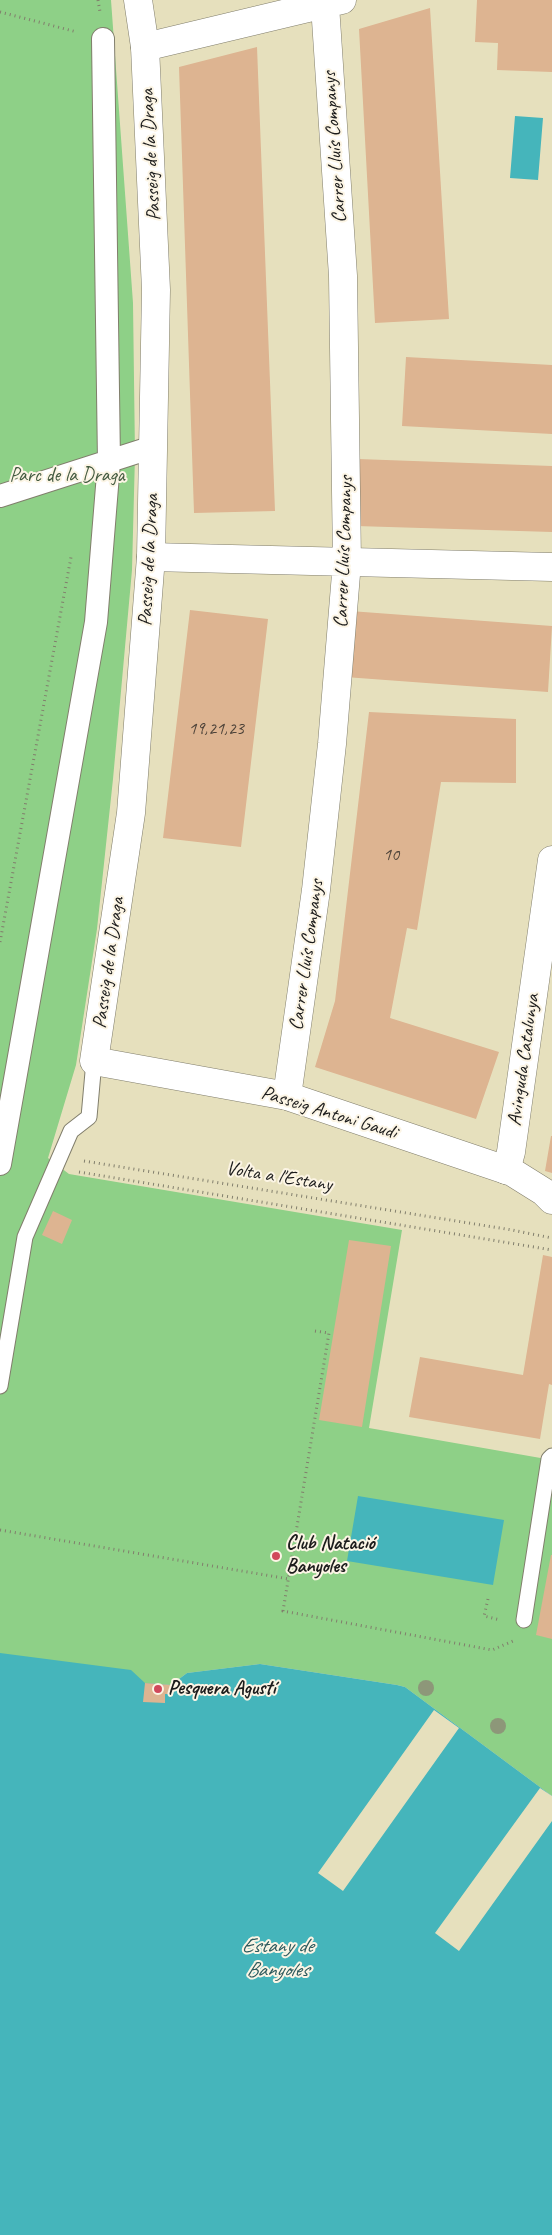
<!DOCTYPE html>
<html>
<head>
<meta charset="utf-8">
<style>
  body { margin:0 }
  canvas { display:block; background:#e6e0bd }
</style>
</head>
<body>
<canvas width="552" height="2235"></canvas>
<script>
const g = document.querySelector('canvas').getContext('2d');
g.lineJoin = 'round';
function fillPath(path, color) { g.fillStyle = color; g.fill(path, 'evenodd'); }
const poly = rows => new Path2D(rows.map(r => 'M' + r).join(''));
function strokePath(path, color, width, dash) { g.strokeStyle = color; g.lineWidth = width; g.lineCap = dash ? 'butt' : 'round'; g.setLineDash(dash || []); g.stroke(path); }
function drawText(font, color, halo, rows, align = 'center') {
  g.font = font + ' Caveat,sans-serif'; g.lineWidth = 4; g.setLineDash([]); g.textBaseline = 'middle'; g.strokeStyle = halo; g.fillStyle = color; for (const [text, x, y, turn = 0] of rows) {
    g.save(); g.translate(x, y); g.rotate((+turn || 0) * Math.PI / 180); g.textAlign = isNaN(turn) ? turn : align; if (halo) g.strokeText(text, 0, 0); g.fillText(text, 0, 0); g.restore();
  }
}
const green = poly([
  [0,0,111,0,133,303,135,455,132,570,113,779,97,929,76,1065,48,1158,69,1174,402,1230,369,1428,552,1460,552,1796,405,1687,397,1685,260,1664,187,1673,171,1685,0,1673]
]);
const water = poly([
  [515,116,543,118,538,180,510,178],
  [358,1496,504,1520,493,1585,347,1561],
  [0,1653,131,1670,145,1683,171,1685,187,1673,260,1664,397,1685,405,1687,552,1796,552,2235,0,2235]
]);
const pier = poly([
  [434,1710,459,1728,343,1891,318,1873],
  [540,1788,552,1796,552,1821,459,1951,435,1933]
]);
const building = poly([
  [477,0,552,0,552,72,497,70,498,43,475,42],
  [430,8,449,319,375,323,359,29],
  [257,47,275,511,194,513,179,67],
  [406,357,552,365,552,434,402,426],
  [358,459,552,466,552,532,356,526],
  [190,610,268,619,241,847,163,838],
  [350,611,552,626,548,692,345,677],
  [369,712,516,719,516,783,441,782,417,930,407,928,390,1018,499,1052,476,1119,315,1067,335,1001],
  [551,1136,552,1136,552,1173,545,1171],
  [53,1211,72,1220,62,1244,42,1235],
  [349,1240,391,1246,362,1427,319,1420],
  [543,1255,552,1257,552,1385,549,1384,540,1439,409,1417,420,1357,523,1375],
  [551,1555,552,1555,552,1639,536,1635],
  [145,1683,171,1685,171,1694,165,1694,165,1703,143,1702]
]);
const path = poly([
  [98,0,100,12],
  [0,12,77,32],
  [0,942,71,557],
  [84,1161,512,1230,552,1238],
  [79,1172,552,1250],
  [315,1331,329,1333,283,1611,492,1650,513,1641],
  [0,1530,289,1579],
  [488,1599,484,1616,500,1620]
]);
const service = poly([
  [0,1386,25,1237,71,1131,89,1117,94,1061],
  [524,1620,549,1459,552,1456]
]);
const pedestrian = poly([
  [0,496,153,447],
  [0,1164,96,622,109,462,103,39]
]);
const minor = poly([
  [145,47,342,0],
  [151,557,552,567],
  [287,1096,316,890,332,744,347,562,343,276,325,5],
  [506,1170,511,1152,552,860]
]);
const tertiary = poly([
  [138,0,145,47,156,290,151,557,131,813,94,1061,287,1096,512,1172,544,1192,552,1200]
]);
const trees = [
  [426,1688],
  [498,1726]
];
const markers = [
  [276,1556,5,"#d1495b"],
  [158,1689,5,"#d1495b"]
];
const numberNames = [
  ["19,21,23",216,729],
  ["10",391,855]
];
const streetNames = [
  ["Carrer Lluís Companys",335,147,-94],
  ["Passeig de la Draga",151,155,-93],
  ["Carrer Lluís Companys",344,552,-88],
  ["Passeig de la Draga",149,560,-87],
  ["Carrer Lluís Companys",307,955,-82],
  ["Passeig de la Draga",109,963,-82],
  ["Avinguda Catalunya",524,1060,-82],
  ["Passeig Antoni Gaudi",329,1113,17],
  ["Volta a l'Estany",279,1177,9]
];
const parkNames = [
  ["Parc de la Draga",67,476]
];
const poiNames = [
  ["Club Natació",286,1544],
  ["Banyoles",286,1567],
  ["Pesquera Agustí",168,1689]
];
const waterNames = [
  ["Estany de",277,1946],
  ["Banyoles",277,1970]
];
fillPath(green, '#8ed087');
fillPath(water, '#45b5bb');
fillPath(pier, '#e6e0bd');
fillPath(building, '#ddb491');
strokePath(service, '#817e6c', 17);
strokePath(pedestrian, '#817e6c', 24);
strokePath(minor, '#817e6c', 29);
strokePath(tertiary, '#817e6c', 29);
strokePath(path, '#817e6c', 3, [1, 4]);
strokePath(service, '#fff', 15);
strokePath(pedestrian, '#fff', 22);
strokePath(minor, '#fff', 28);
strokePath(tertiary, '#fff', 28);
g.fillStyle = '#8d9779';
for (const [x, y] of trees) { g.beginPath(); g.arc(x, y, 8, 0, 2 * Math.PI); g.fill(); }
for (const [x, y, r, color] of markers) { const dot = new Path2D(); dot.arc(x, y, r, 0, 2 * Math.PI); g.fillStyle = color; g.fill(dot); strokePath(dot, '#fcf5e5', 2); }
drawText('18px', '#4c4239', null, numberNames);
drawText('20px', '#1c1c1c', '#fcf5e5', streetNames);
drawText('20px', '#445b41', '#fcf5e5', parkNames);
drawText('bold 20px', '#1c1c1c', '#fcf5e5', poiNames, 'left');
drawText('italic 21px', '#2c595c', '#fcf5e5', waterNames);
</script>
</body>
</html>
